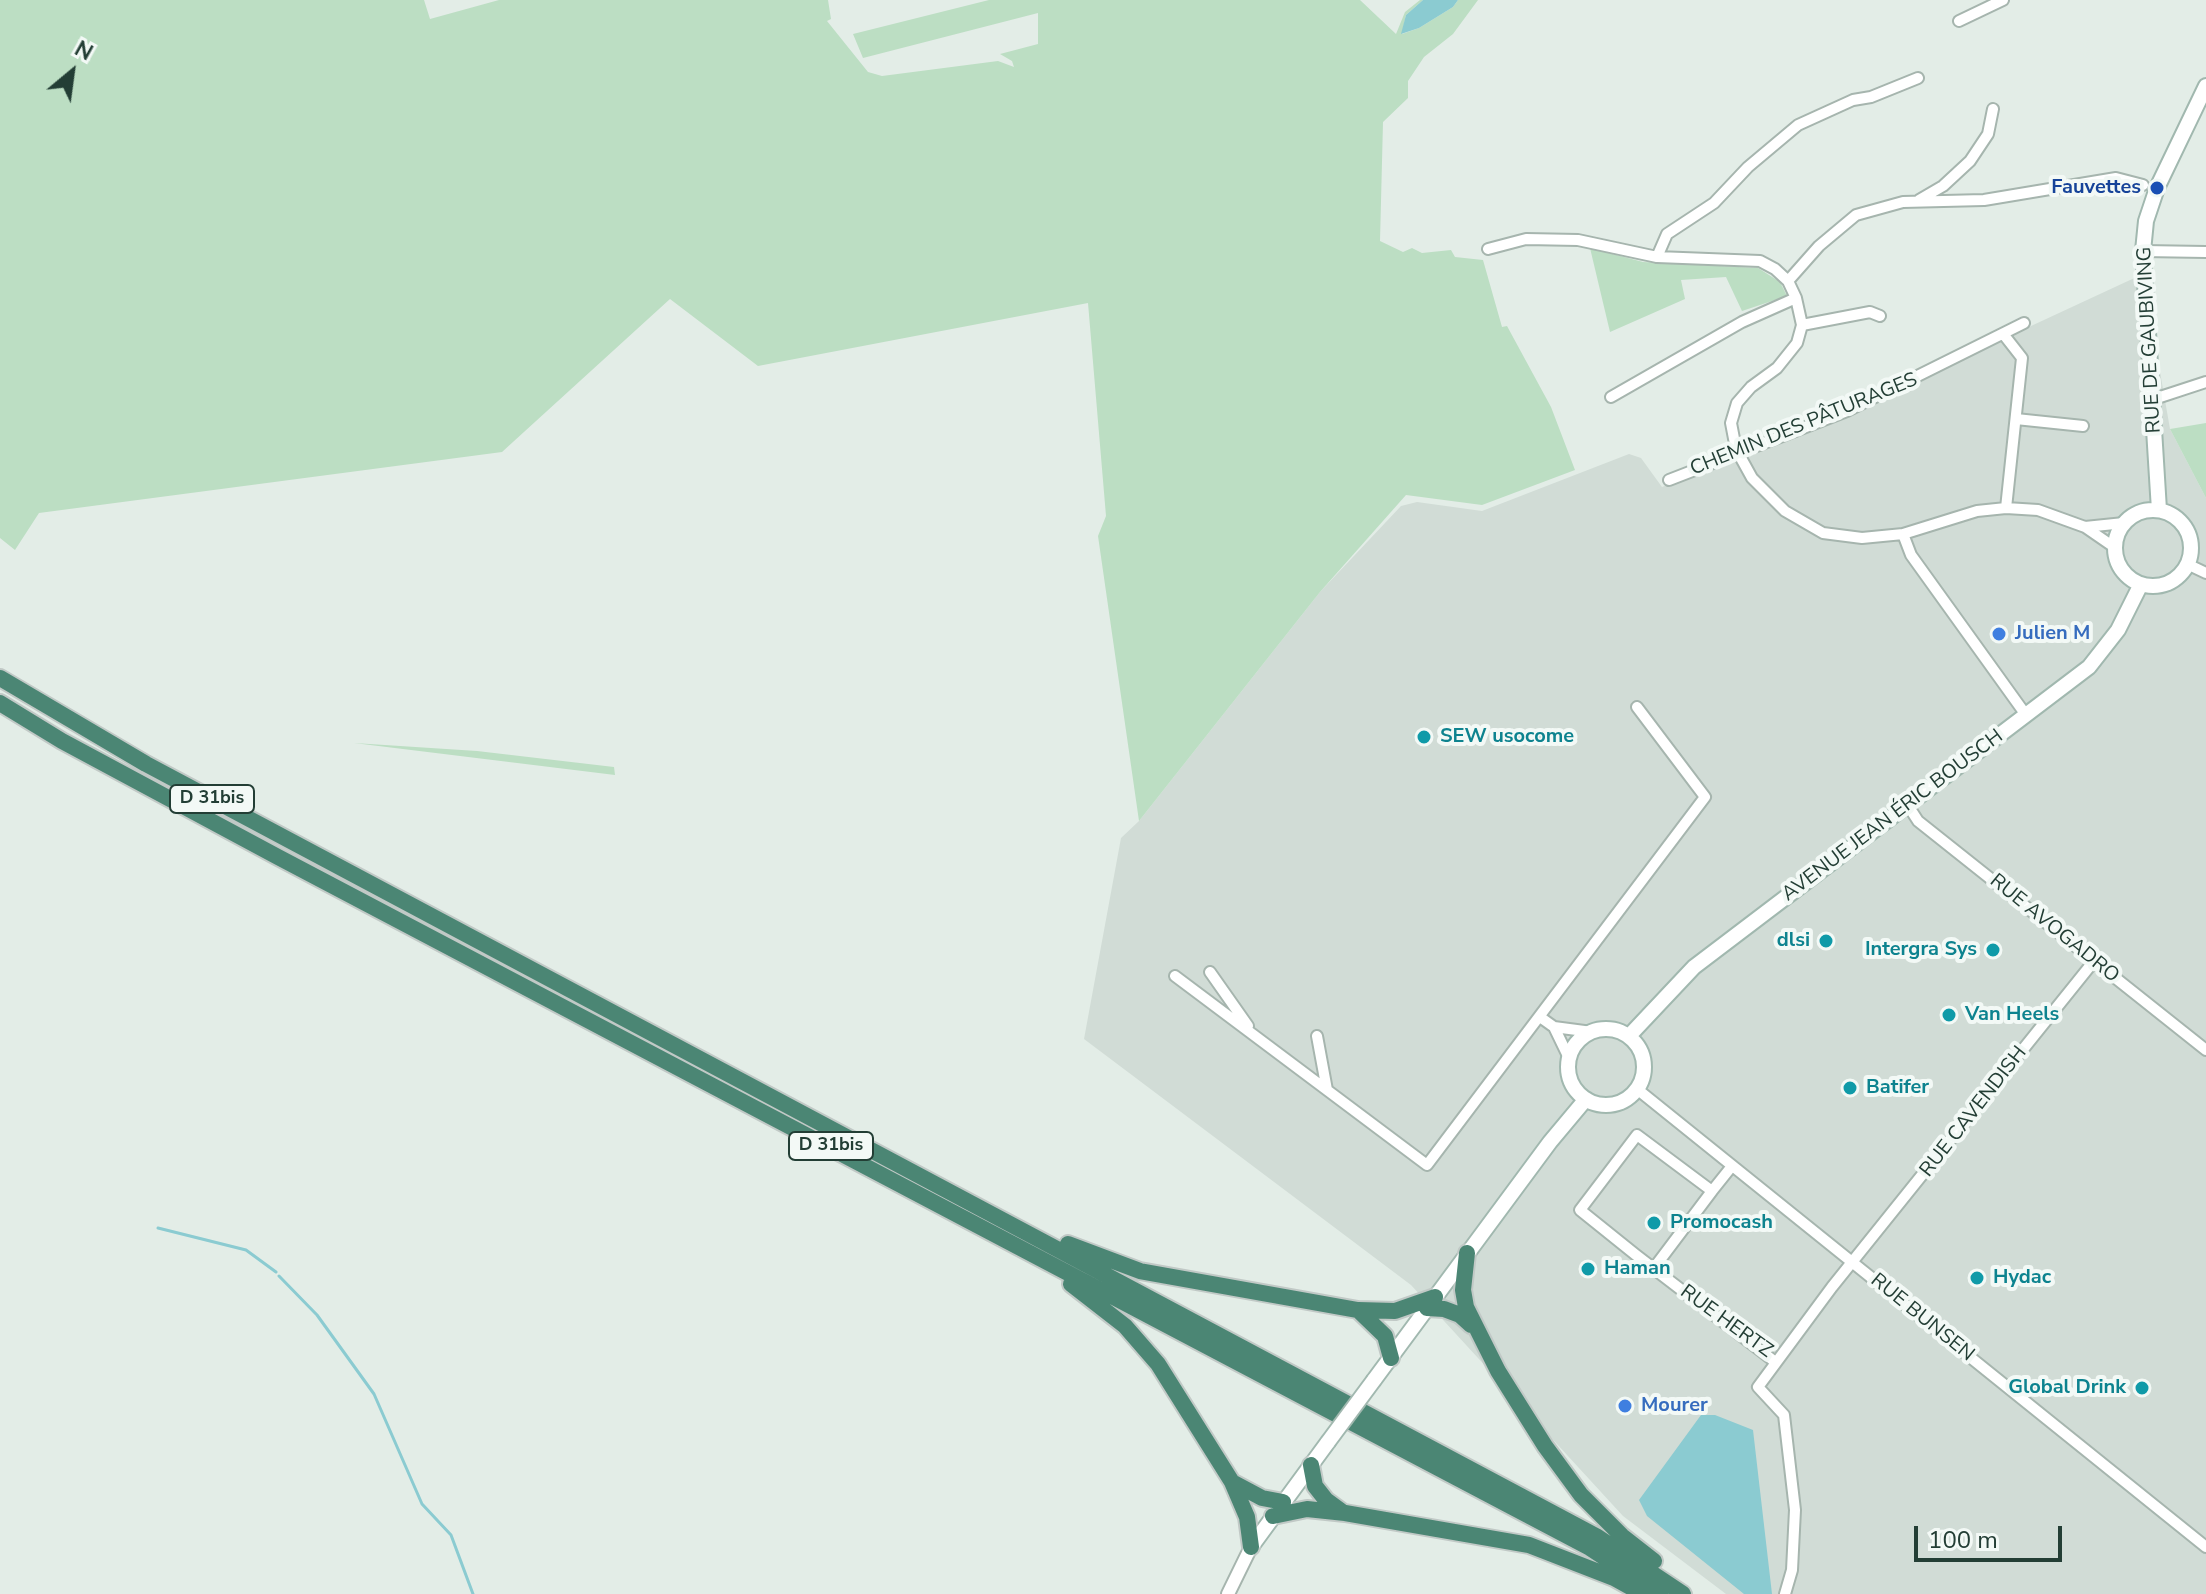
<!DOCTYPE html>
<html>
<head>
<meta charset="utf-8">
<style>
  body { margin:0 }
  #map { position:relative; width:2206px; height:1594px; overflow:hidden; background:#e3ede7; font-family:"Nunito Sans",sans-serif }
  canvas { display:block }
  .north { position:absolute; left:32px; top:32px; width:80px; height:80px; -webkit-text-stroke:6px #f3f9f6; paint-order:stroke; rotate:29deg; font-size:22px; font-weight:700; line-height:32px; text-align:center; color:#233e35 }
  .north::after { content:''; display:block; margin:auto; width:28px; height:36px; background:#233e35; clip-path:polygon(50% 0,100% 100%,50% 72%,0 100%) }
  .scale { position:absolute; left:1914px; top:1526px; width:148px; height:36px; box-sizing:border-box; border:4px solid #233e35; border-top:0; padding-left:10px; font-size:24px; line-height:28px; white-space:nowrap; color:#233e35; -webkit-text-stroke:6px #f3f9f6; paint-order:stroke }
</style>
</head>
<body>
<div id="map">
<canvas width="2206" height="1594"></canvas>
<div class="north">N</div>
<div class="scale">100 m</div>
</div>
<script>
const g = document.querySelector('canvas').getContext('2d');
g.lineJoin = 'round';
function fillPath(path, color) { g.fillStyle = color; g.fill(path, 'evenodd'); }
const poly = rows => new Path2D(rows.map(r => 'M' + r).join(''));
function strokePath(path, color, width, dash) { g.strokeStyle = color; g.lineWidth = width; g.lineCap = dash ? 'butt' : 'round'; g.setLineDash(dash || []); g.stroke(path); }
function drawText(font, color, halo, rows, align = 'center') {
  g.font = font + ' "Nunito Sans",sans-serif'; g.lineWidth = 8; g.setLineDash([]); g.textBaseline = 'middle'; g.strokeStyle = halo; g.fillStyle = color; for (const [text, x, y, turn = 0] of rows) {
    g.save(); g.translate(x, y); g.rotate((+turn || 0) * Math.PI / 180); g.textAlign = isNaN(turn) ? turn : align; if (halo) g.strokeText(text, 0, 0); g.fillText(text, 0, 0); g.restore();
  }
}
const built = poly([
  [2143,274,2170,429,2206,498,2206,1594,1726,1594,1623,1516,1411,1285,1084,1039,1121,838,1139,821,1320,592,1401,506,1417,502,1482,511,1629,454,1641,458,1662,487,1734,459,1751,456]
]);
const green = poly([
  [0,0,424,0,430,19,499,0,828,0,831,19,827,21,868,72,882,76,998,61,1014,67,1012,61,1000,54,1038,44,1038,13,863,58,853,34,989,0,1360,0,1396,34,1405,12,1420,0,1423,0,1406,15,1402,34,1419,28,1453,7,1458,0,1478,0,1453,34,1424,57,1408,81,1408,98,1383,122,1380,241,1403,252,1412,248,1422,253,1451,250,1455,257,1483,260,1502,327,1507,326,1551,407,1575,470,1482,505,1406,495,1320,592,1139,821,1098,536,1106,516,1088,303,758,366,670,299,502,452,39,513,15,550,0,538],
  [1590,248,1643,262,1758,268,1780,282,1787,296,1742,311,1726,277,1681,280,1685,299,1610,332],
  [2206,423,2206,498,2170,429],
  [354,743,477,751,614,767,615,775]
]);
const water = poly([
  [1423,0,1458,0,1453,7,1419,28,1401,34,1406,15],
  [1701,1415,1715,1415,1753,1430,1772,1594,1744,1594,1647,1516,1639,1500]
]);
const stream = poly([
  [158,1228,246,1250,276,1272],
  [279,1276,317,1315,374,1394,422,1504,451,1535,473,1594]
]);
const minor = poly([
  [1959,21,2003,0],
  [1919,200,1943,186,1970,161,1988,134,1993,109],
  [1488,249,1526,239,1578,240,1657,257,1760,261,1775,269,1788,281,1796,298,1802,325,1797,343,1777,368,1751,387,1737,403,1731,423,1736,449,1752,478,1785,511,1823,533,1862,538,1903,534,1977,511,2006,508,2038,510,2085,527,2114,547],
  [2143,251,2206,252],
  [1657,257,1667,234,1714,203,1748,167,1798,125,1853,100,1871,97,1918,78],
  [1788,281,1819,246,1856,215,1903,202,1984,200,2116,178,2143,185],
  [1802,325,1870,312,1880,316],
  [2004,335,2022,358,2006,508],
  [1611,397,1742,322,1796,298],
  [2154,399,2206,382],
  [2016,419,2083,426],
  [1669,480,1847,411,2024,323],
  [2085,527,2124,523],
  [1903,534,1911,555,2026,715],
  [2187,564,2206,573],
  [1907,804,1918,821,2206,1050],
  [1210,972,1248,1026],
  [1175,976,1427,1165,1705,797,1637,707],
  [1540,1017,1554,1027,1569,1058],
  [1554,1027,1592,1032],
  [1317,1036,1327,1090],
  [1637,1089,2206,1547],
  [1712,1191,1732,1166],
  [1654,1268,1712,1191,1637,1135,1580,1210,1636,1255,1774,1361],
  [1785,1594,1792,1570,1795,1510,1784,1415,1758,1387,1832,1287,2094,961]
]);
const tertiary = poly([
  [1228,1594,1251,1547]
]);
const secondary = poly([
  [2159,510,2143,251,2146,221,2157,188,2206,86],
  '2115 548a38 38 0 1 1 76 0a38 38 0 1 1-76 0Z',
  '1568 1067a38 38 0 1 1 76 0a38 38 0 1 1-76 0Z',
  [1629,1036,1694,967,2089,667,2118,630,2141,584],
  [1374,1380,1550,1142,1586,1099],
  [1251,1547,1328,1442]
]);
const trunk = poly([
  [0,678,146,764,1596,1536,1683,1594],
  [0,703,62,741,278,857,1590,1548,1660,1594],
  [1068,1244,1140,1271,1358,1310,1385,1336,1391,1358],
  [1467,1253,1463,1290,1466,1307,1498,1371,1545,1446,1581,1495,1622,1536,1654,1561],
  [1071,1284,1125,1326,1158,1364,1232,1482,1247,1517,1251,1547],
  [1427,1308,1444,1309,1460,1315,1471,1325],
  [1358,1310,1395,1311,1435,1297],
  [1311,1465,1315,1486,1326,1500,1341,1511],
  [1232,1482,1262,1498,1283,1502],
  [1273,1516,1307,1509,1345,1513,1529,1545,1614,1578,1643,1594]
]);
const secondaryBridge = poly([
  [1328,1442,1374,1380]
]);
const markers = [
  [2157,188,8,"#1a4fb4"],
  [1999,634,8,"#3f7fe0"],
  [1424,737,8,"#0f9aa8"],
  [1826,941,8,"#0f9aa8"],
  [1993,950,8,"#0f9aa8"],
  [1949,1015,8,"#0f9aa8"],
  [1850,1088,8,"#0f9aa8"],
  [1654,1223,8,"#0f9aa8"],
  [1588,1269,8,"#0f9aa8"],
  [1977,1278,8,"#0f9aa8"],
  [2142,1388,8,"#0f9aa8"],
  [1625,1406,8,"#3f7fe0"]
];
const shields = [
  [212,799,84],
  [831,1146,84]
];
const shieldNames = [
  ["D 31bis",212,799],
  ["D 31bis",831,1146]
];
const transitNames = [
  ["Fauvettes",2141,188]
];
const streetNames = [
  ["RUE DE GAUBIVING",2150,340,-93],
  ["CHEMIN DES PÂTURAGES",1804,425,-22],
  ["AVENUE JEAN ÉRIC BOUSCH",1893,816,-37],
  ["RUE AVOGADRO",2054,929,39],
  ["RUE CAVENDISH",1974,1112,-52],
  ["RUE BUNSEN",1922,1318,39],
  ["RUE HERTZ",1726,1322,36]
];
const shopNames = [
  ["Julien M",2015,634],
  ["Mourer",1641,1406]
];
const cultureNames = [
  ["SEW usocome",1440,737],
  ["dlsi",1810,941,"right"],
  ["Intergra Sys",1977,950,"right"],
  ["Van Heels",1965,1015],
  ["Batifer",1866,1088],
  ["Promocash",1670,1223],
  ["Haman",1604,1269],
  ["Hydac",1993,1278],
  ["Global Drink",2126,1388,"right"]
];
fillPath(built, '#d1dcd6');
fillPath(green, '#bcdec3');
fillPath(water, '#8bcbd1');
strokePath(stream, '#8bcbd1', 3);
strokePath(minor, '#a6b5ae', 14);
strokePath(tertiary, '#a6b5ae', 16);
strokePath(secondary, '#a1b8af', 18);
strokePath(trunk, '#c1c9c6', 20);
strokePath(minor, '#fff', 10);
strokePath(tertiary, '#fff', 12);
strokePath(secondary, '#fff', 14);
strokePath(trunk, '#4b8674', 16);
strokePath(secondaryBridge, '#a1b8af', 18, []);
strokePath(secondaryBridge, '#fff', 14);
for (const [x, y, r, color] of markers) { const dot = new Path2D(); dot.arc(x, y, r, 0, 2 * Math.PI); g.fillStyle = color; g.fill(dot); strokePath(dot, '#f3f9f6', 3); }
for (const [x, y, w] of shields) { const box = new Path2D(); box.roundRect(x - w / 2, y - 14, w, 28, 6); g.fillStyle = '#f3f9f6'; g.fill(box); strokePath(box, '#233e35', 2); }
drawText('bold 18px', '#233e35', null, shieldNames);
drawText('bold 20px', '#164399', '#f3f9f6', transitNames, 'right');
drawText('20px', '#233e35', '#f3f9f6', streetNames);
drawText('bold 20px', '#366cbe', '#f3f9f6', shopNames, 'left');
drawText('bold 20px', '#0d838f', '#f3f9f6', cultureNames, 'left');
</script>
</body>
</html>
